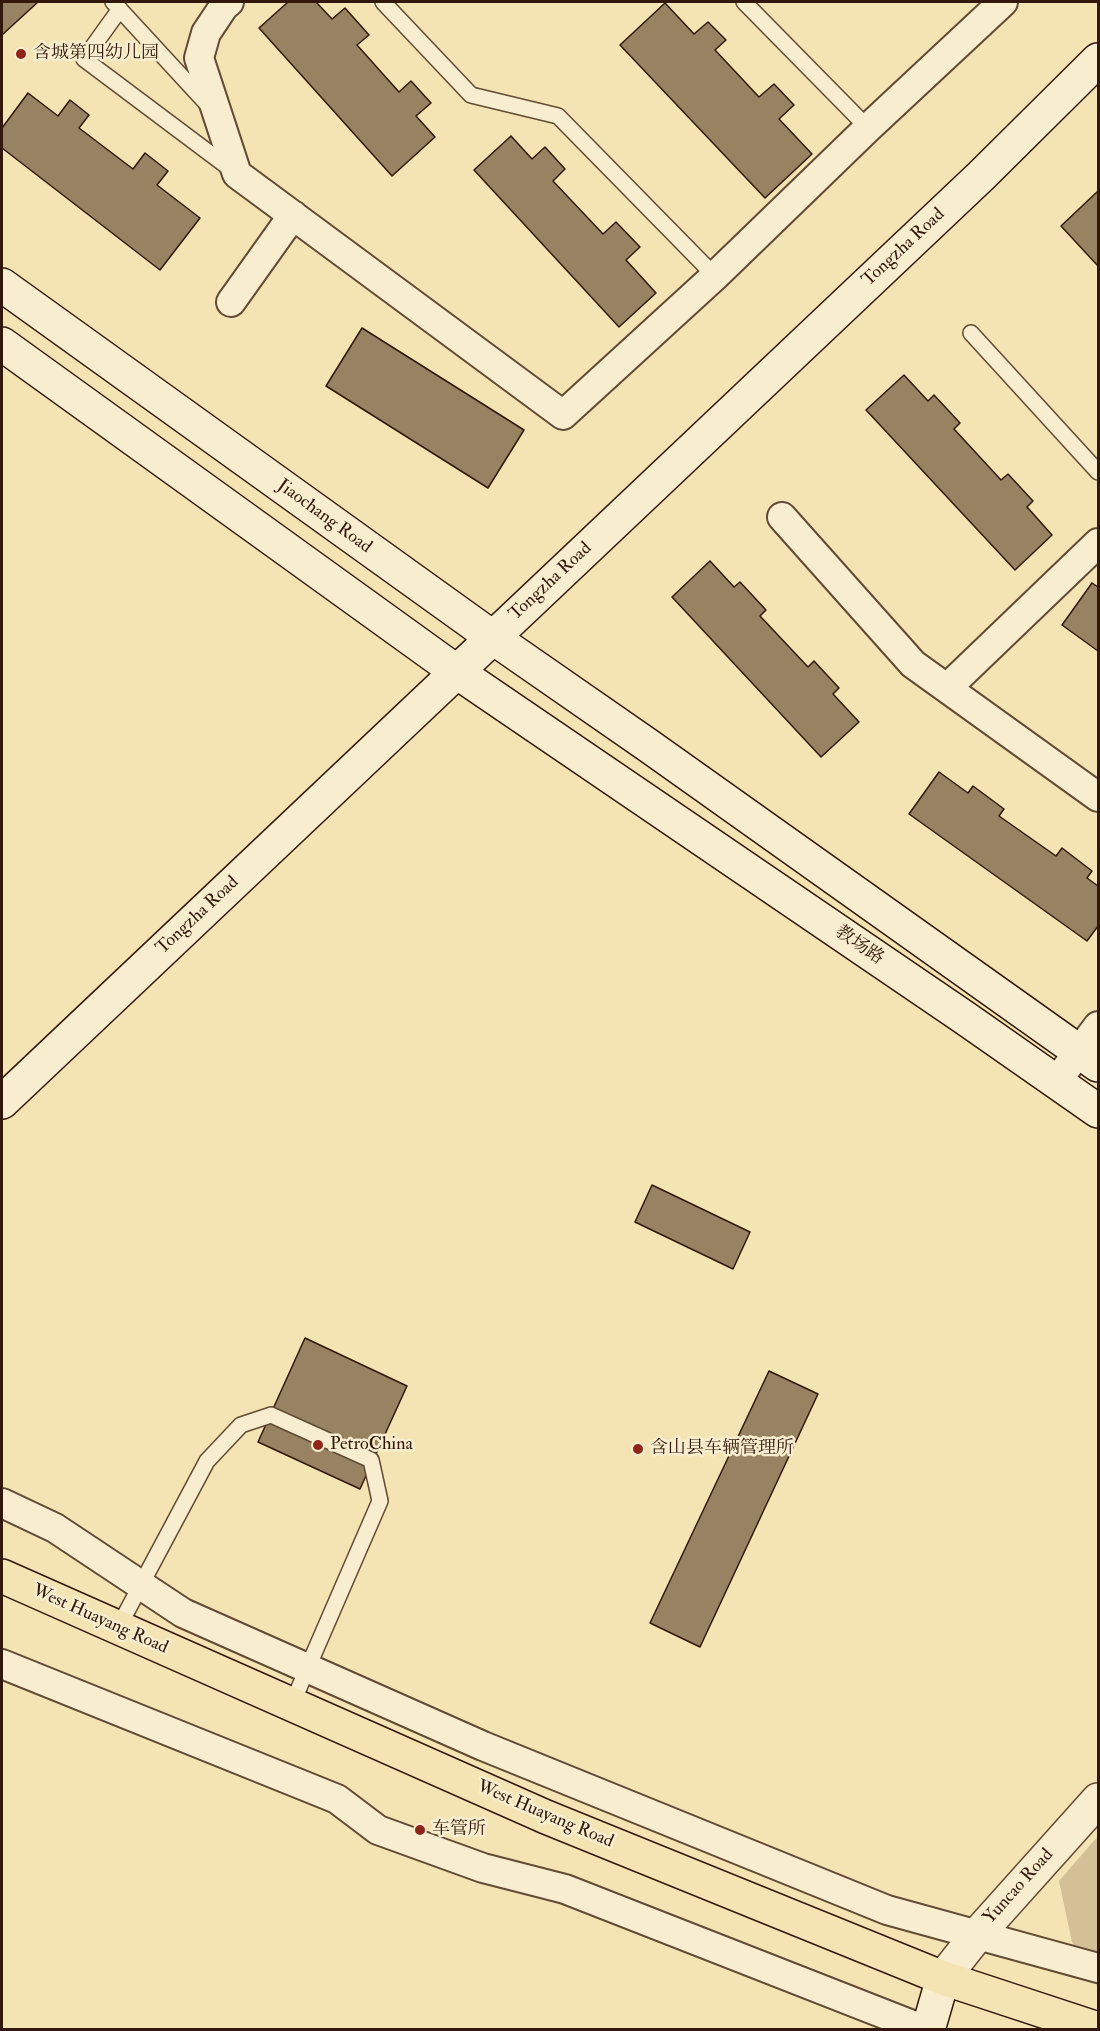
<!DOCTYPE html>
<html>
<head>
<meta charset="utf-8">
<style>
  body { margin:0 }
  #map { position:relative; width:1100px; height:2031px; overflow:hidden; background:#f4e3b3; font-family:"IM FELL Double Pica",serif }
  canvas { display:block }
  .frame { position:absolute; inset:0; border:3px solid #32180a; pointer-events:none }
</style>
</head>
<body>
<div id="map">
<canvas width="1100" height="2031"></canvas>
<div class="frame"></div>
</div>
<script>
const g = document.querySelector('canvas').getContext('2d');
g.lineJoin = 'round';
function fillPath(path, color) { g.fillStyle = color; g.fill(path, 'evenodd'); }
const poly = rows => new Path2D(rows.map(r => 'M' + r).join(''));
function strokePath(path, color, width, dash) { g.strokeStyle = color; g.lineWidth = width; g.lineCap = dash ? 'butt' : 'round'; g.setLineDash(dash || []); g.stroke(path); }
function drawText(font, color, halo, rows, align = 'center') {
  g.font = font + ' "IM FELL Double Pica","Noto Serif SC",serif'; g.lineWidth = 5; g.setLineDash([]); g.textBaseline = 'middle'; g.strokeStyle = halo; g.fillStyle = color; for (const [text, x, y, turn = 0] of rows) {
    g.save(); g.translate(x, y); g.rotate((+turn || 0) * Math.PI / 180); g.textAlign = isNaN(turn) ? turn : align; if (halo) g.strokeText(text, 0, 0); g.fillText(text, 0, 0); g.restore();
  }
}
const green = poly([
  [1098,1836,1098,1988,1072,1942,1059,1881]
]);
const building = poly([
  [2,2,38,2,2,35,2,2],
  [288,2,316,2,332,19,345,8,369,35,357,45,399,92,411,81,431,103,416,116,435,137,392,176,259,28,288,2],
  [665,3,694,34,708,22,726,40,715,50,759,97,774,84,794,105,779,119,812,154,765,198,620,45,665,3],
  [28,93,58,116,70,100,89,115,79,128,133,169,145,153,168,171,157,185,200,218,160,270,2,148,2,128,28,93],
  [511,136,532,159,545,147,565,169,553,181,603,234,616,222,640,247,626,260,656,293,619,327,474,170,511,136],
  [1098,191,1098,266,1061,226,1098,191],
  [362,328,524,430,488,488,326,386,362,328],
  [904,375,928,401,934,395,960,423,954,429,1001,480,1008,474,1033,501,1027,507,1052,535,1015,570,866,410,904,375],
  [710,561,734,587,740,582,766,610,760,616,808,667,814,661,839,688,833,694,859,722,821,757,672,597,710,561],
  [1092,583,1098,587,1098,651,1062,625,1092,583],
  [939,772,968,793,973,786,1004,809,999,816,1056,856,1062,848,1092,871,1087,878,1098,886,1098,926,1087,941,909,814,939,772],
  [652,1185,750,1232,733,1269,635,1222,652,1185],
  [305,1338,407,1386,360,1489,258,1442,305,1338],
  [769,1371,818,1394,700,1647,650,1623,769,1371]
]);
const service = poly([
  [113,2,208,105],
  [383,2,471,95,558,116,715,276],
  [744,2,868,128],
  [120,9,84,59,232,170],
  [971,333,1098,472],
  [118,1628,207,1461,241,1425,271,1415,371,1460,380,1501,292,1704]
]);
const minor = poly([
  [229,2,224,6,206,33,199,58,237,174,563,415,715,276,868,128,1003,2],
  [231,302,293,215],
  [782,517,913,664,1098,797],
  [947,688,1098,543],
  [1056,1082,1098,1026],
  [2,1503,55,1528,183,1613,483,1746,887,1910,1098,1968],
  [2,1664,337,1799,378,1830,483,1868,565,1889,925,2030]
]);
const tertiary = poly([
  [943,1978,977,1935,1098,1800]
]);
const secondary = poly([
  [2,285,492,637,649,746,1098,1065],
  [2,344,457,672,965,1018,1098,1111],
  [2,1102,981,176,1098,60],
  [928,2030,943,1978]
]);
const primary = poly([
  [2,1576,546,1817,943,1978,1098,2029]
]);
const markers = [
  [21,54,6,"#8f2418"],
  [318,1445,6,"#8f2418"],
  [638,1449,6,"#8f2418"],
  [420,1830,6,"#8f2418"]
];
const poiNames = [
  ["含城第四幼儿园",33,54],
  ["PetroChina",330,1445],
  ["含山县车辆管理所",650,1449],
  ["车管所",432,1830]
];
const streetNames = [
  ["Tongzha Road",904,248,-43],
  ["Jiaochang Road",324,517,36],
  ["Tongzha Road",551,582,-43],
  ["Tongzha Road",198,916,-43],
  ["教场路",859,946,34],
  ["West Huayang Road",100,1620,24],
  ["West Huayang Road",545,1815,23],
  ["Yuncao Road",1019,1887,-48]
];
fillPath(green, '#d3c096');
fillPath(building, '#978262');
strokePath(building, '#32180a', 1.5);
strokePath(service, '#624b34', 18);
strokePath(minor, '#624b34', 32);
strokePath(tertiary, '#624b34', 36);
strokePath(secondary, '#32180a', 36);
strokePath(primary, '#32180a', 36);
strokePath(service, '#f8edce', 15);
strokePath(minor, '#f8edce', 28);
strokePath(tertiary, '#f8edce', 33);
strokePath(secondary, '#f8edce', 33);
strokePath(primary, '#f4e3b3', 33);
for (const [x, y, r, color] of markers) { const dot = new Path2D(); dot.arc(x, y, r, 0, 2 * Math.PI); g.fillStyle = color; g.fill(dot); strokePath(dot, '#f8edce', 2); }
drawText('18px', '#32180a', '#f8edce', poiNames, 'left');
drawText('18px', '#32180a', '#f8edce', streetNames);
</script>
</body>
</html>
